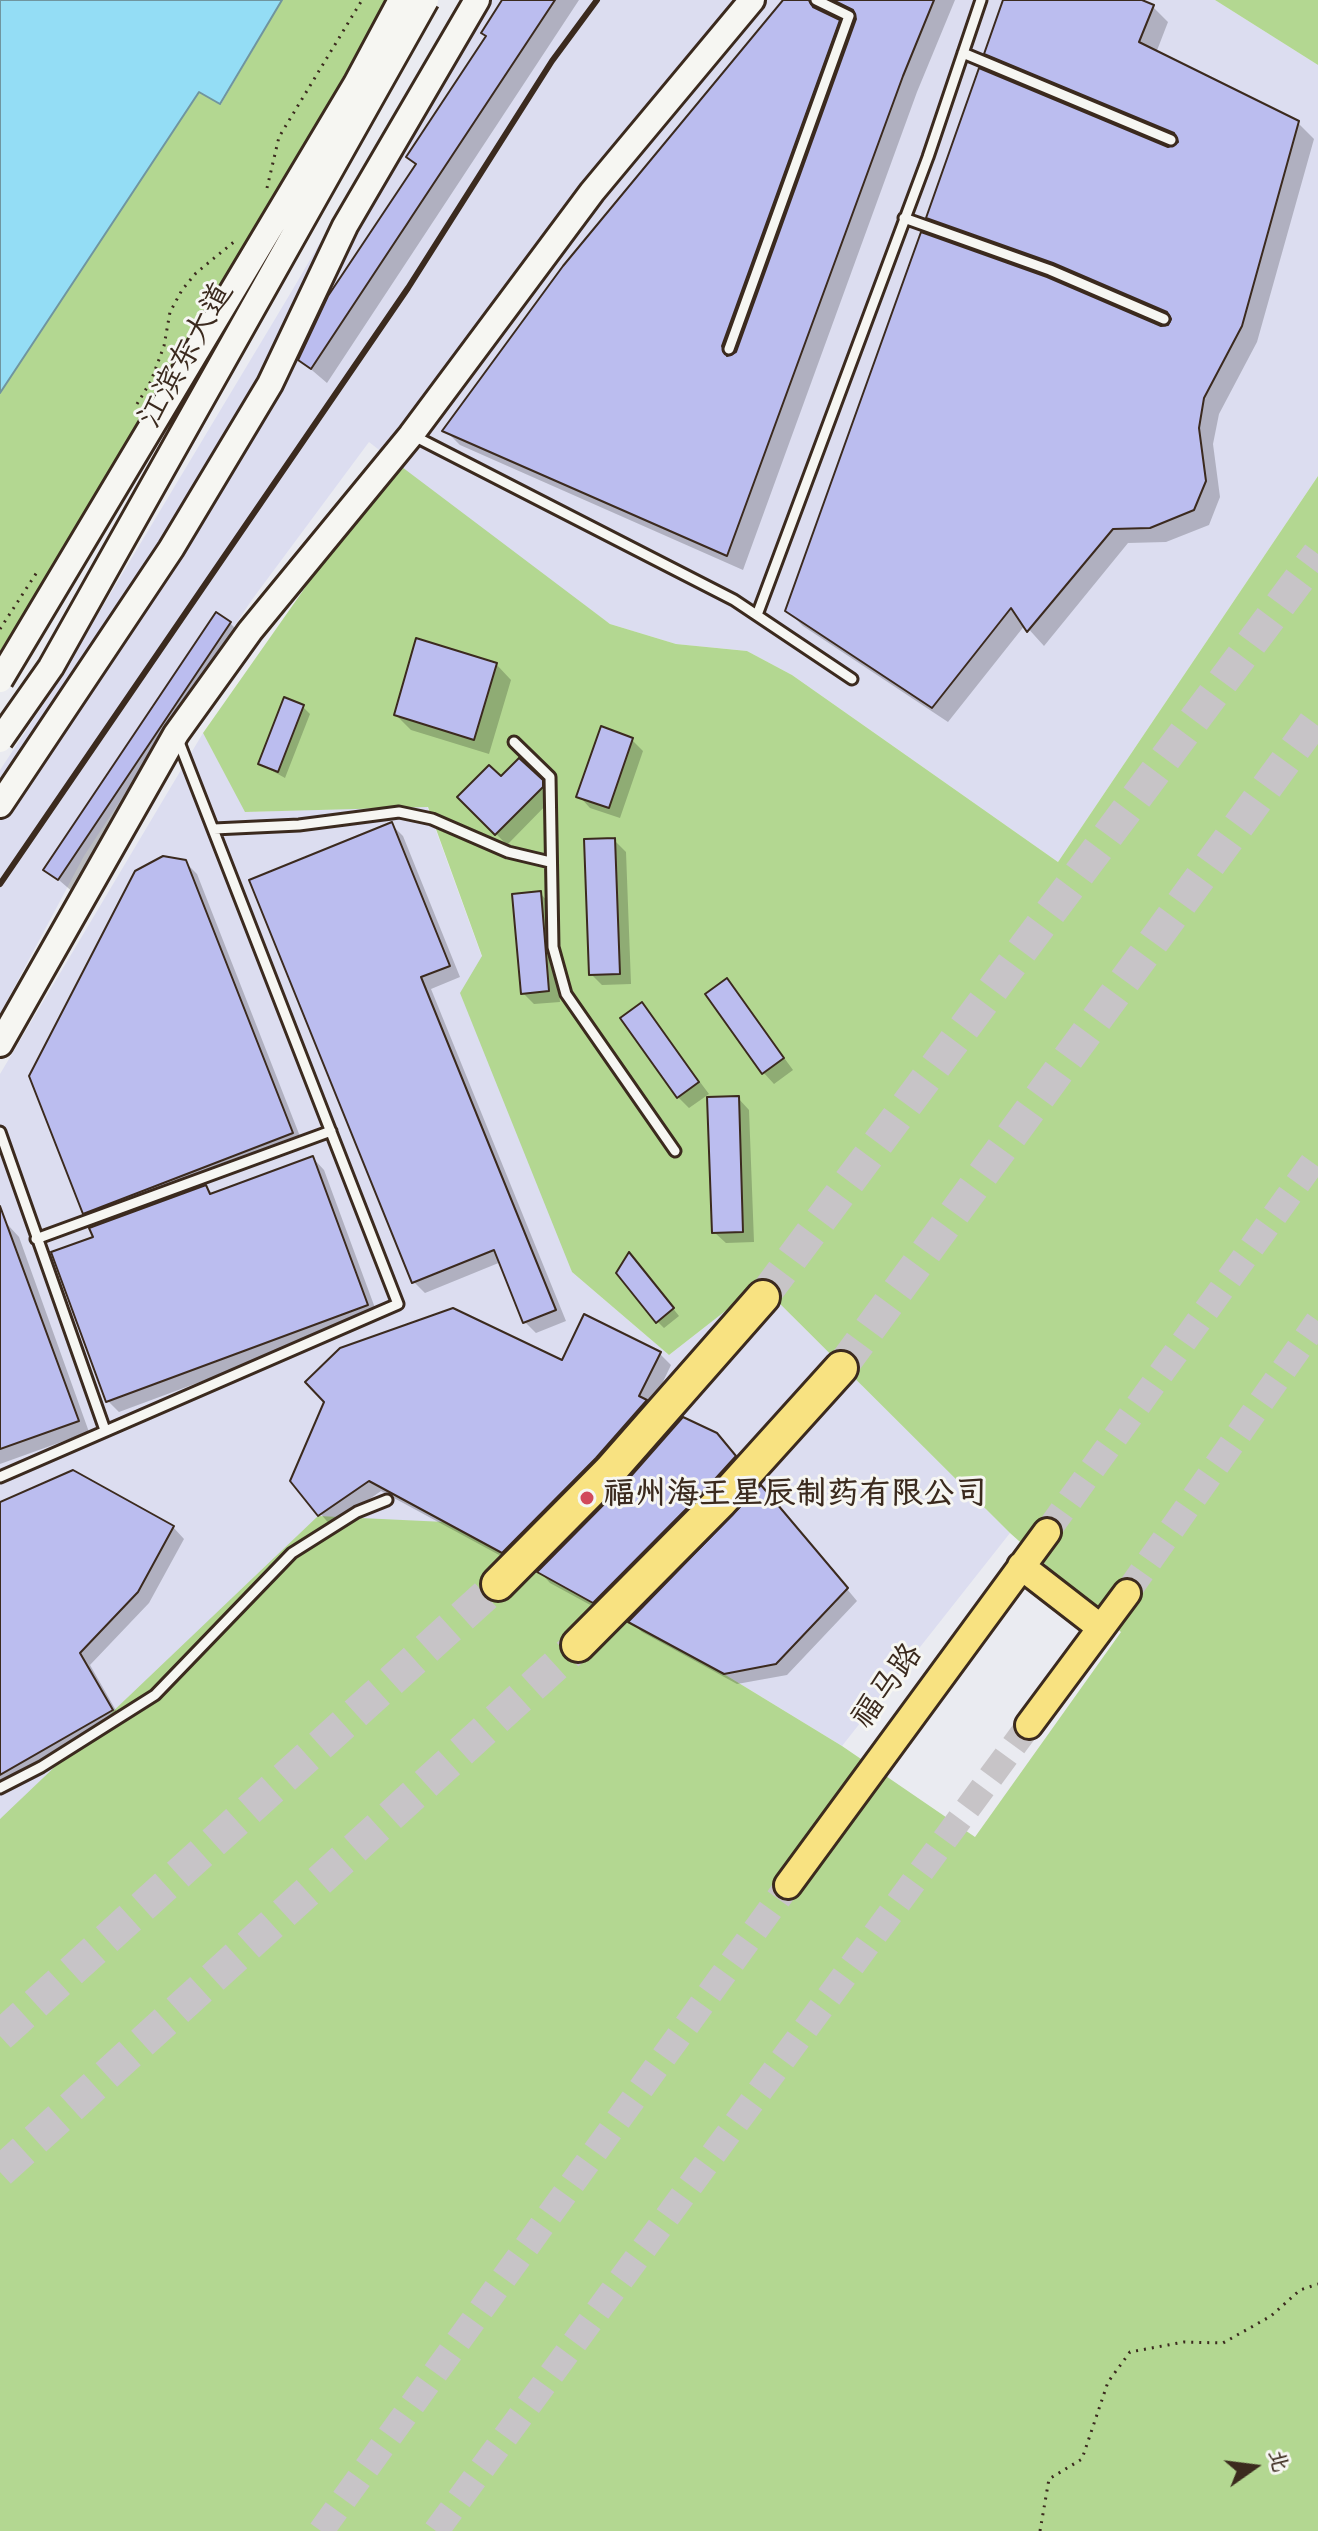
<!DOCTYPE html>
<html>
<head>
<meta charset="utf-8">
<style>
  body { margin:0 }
  #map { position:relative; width:1318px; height:2531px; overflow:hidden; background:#eaebf1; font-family:"Indie Flower","LXGW WenKai TC",sans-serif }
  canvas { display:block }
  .north { position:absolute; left:1214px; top:2427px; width:80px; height:80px; -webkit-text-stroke:6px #f6f6f2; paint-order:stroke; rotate:76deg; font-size:22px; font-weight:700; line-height:32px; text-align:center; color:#3b2a1e }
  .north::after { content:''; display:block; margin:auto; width:28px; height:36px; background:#3b2a1e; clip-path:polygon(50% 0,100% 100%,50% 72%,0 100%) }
</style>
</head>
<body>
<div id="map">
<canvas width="1318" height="2531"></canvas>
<div class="north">北</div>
</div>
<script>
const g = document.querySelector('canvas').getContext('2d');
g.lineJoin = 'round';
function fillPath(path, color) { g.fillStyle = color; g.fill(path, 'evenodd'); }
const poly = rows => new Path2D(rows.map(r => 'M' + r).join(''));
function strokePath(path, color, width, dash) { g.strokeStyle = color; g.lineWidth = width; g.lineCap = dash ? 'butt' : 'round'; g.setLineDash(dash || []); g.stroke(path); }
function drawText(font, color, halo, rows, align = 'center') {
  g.font = font + ' "Indie Flower","LXGW WenKai TC",sans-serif'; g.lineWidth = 6; g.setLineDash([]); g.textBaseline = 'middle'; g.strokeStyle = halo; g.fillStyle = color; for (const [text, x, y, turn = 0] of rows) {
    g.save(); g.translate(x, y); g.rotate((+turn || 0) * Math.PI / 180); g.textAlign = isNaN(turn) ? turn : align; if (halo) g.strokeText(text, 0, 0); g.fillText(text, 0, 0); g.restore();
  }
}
const built = poly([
  [461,0,1215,0,1318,65,1318,476,1058,862,792,675,747,651,676,644,610,624,512,554,369,442,251,601,84,856,0,1014,0,770,49,696,293,289],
  [203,733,246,812,427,806,482,957,572,1272,669,1355,760,1284,1010,1533,842,1746,724,1674,445,1522,0,1819,0,1074]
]);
const green = poly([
  [282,0,387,0,155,407,0,651,0,393,200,91,221,104],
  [1215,0,1318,0,1318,65],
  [394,461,610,624,676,644,747,651,792,675,1058,862,1318,476,1318,2531,0,2531,0,1819,318,1516,445,1522,724,1674,842,1746,975,1837,1121,1632,1010,1533,760,1284,669,1355,572,1272,460,993,482,956,428,807,245,812,203,733]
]);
const water = poly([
  [0,0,282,0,220,104,199,92,0,393,0,0]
]);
const shadow = poly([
  [504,0,579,0,327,383,300,360,417,166,408,157,488,37],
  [786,0,955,0,917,92,743,570,460,445,445,430],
  [828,7,858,19,852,35,826,15],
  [1005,0,1136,0,1153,7,1168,22,1156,53,1298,123,1314,139,1257,342,1219,414,1213,444,1220,497,1209,525,1166,542,1128,543,1044,646,1025,625,948,722,803,626,788,611,1161,328,1174,322,1070,278,943,233,928,217,1180,143,1002,68,986,53],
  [230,623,245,638,74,893,46,869],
  [496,664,511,680,489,754,411,730,396,715],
  [303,707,310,714,285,778,260,764],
  [632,740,643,751,620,818,590,808,579,796],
  [519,760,553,794,553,798,507,845,460,797,501,779],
  [391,824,403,836,460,977,431,989,566,1321,536,1333,525,1322,501,1262,425,1293,414,1282],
  [614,840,626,852,631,984,602,985,591,974],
  [185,862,197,874,303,1144,139,1207,140,1211,206,1187,214,1195,313,1158,324,1170,378,1316,119,1412,108,1401,95,1238,99,1226,85,1213],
  [540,893,551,905,560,1002,534,1004,523,993],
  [727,980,793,1070,774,1084,763,1072],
  [642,1005,709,1094,689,1108,678,1097],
  [738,1098,749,1110,754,1242,726,1243,714,1232],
  [8,1225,19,1237,89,1432,0,1464,0,1228],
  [636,1262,679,1316,664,1328,657,1321],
  [660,1354,671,1365,651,1407,514,1563,381,1491,331,1526,292,1480,563,1363],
  [728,1447,746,1468,605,1613,550,1583,540,1572],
  [772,1499,857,1601,787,1675,737,1684,642,1632,631,1622],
  [0,1504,173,1527,184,1539,149,1603,90,1665,122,1721,0,1792]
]);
const building = poly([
  [502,0,555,0,311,369,298,360,328,296,416,164,406,157,486,36,481,33,502,0],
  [783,0,809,0,813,7,840,20,722,346,727,356,736,352,856,19,853,10,833,0,934,0,903,76,727,556,442,431,563,266,783,0],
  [1003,0,1142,0,1154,5,1139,42,1299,121,1242,326,1204,398,1199,428,1206,481,1194,510,1150,528,1113,529,1027,632,1011,608,932,708,785,611,921,232,1047,277,1161,326,1168,325,1171,319,1167,312,1053,263,926,218,979,68,1168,147,1178,142,1174,133,984,54,1003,0],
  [216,612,231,622,58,880,43,870,216,612],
  [416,638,497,663,474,740,394,715,416,638],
  [284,697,304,705,278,772,258,764,284,697],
  [601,726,633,738,609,808,576,797,601,726],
  [519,758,543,780,543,787,495,835,457,797,489,765,501,776,519,758],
  [392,822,450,966,421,977,556,1310,523,1323,494,1250,412,1283,249,880,392,822],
  [615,838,620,974,589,975,584,839,615,838],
  [163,856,186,860,293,1133,83,1214,29,1076,135,871,163,856],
  [541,891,549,991,521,994,512,894,541,891],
  [727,978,784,1058,762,1074,705,994,727,978],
  [642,1002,699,1082,677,1098,620,1018,642,1002],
  [739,1096,743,1232,712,1233,707,1097,739,1096],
  [313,1156,368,1305,106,1402,51,1252,93,1237,89,1228,206,1185,210,1194,313,1156],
  [0,1206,79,1421,0,1449,0,1206],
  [629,1252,674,1308,656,1323,616,1273,629,1252],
  [453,1308,562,1360,584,1314,661,1352,639,1396,647,1400,596,1458,502,1553,369,1481,318,1516,290,1481,324,1402,305,1382,340,1348,453,1308],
  [683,1417,717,1433,736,1456,706,1489,593,1603,537,1572,624,1484,683,1417],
  [73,1470,174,1526,138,1592,80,1653,113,1710,0,1775,0,1502,73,1470],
  [761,1485,848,1588,776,1664,724,1674,628,1622,761,1485]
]);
const primaryTunnel = poly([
  [1047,1532,1318,1155],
  [1127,1593,1318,1321],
  [321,2531,788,1885],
  [436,2531,1029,1725]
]);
const highwayTunnel = poly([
  [763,1297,1318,554],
  [841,1368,1318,717],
  [0,2036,498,1584],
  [0,2172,578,1645]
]);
const path = poly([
  [267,188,279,137,362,0],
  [137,404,151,381,164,346,170,312,182,290,196,273,235,241],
  [0,629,39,569],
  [1040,2531,1049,2479,1082,2459,1108,2382,1130,2352,1184,2342,1223,2343,1271,2316,1300,2290,1318,2284]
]);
const lane = poly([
  [963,53,1171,140],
  [904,218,1050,270,1164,319],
  [729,349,849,16,816,0],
  [414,436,734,600,852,679],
  [757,615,928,157,981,0],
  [514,742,550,777,553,947,566,994,675,1151],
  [214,829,299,825,399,812,432,819,508,852,550,862],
  [0,1132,105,1430],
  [36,1239,331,1131],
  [0,1477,398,1304,177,737],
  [0,1788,41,1767,155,1695,292,1553,357,1512,387,1500]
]);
const secondary = poly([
  [0,805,171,549,270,384,345,226,477,0],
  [0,1044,176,734,250,631,411,435,592,192,752,0]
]);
const primary = poly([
  [1021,1566,1101,1628],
  [1029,1725,1127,1593],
  [788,1885,1047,1532]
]);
const highway = poly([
  [498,1584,610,1471,763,1297],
  [578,1645,720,1502,841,1368]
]);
const rail = poly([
  [0,884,408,288,552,61,597,0]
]);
const secondaryBridge = poly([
  [0,680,356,84,401,0],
  [0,740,51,667,426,0]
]);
const markers = [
  [587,1498,8,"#d1495b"]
];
const streetNames = [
  ["江滨东大道",189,357,-61],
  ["福马路",890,1688,-54]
];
const poiNames = [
  ["福州海王星辰制药有限公司",603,1498]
];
fillPath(built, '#dcddf0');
fillPath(green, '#b3d791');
fillPath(water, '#94ddf5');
strokePath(water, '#70959f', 2);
fillPath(shadow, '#0003');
fillPath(building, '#bbbdef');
strokePath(building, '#3b2a1e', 2);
strokePath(primaryTunnel, '#c7c4c7', 26, [26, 13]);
strokePath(highwayTunnel, '#c7c4c7', 32, [32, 16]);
strokePath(lane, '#3b2a1e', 15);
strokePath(secondary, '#3b2a1e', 30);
strokePath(primary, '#3b2a1e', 32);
strokePath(highway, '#3b2a1e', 38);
strokePath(path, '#3b2a1e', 3, [2, 6]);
strokePath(lane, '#f6f6f2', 9);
strokePath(secondary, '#f6f6f2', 24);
strokePath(primary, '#f8e281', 26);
strokePath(highway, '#f8e281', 32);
strokePath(rail, '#3b2a1e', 6);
strokePath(secondaryBridge, '#3b2a1e', 30, []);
strokePath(secondaryBridge, '#f6f6f2', 24);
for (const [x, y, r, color] of markers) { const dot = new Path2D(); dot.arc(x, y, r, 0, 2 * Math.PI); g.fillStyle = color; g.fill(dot); strokePath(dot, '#f6f6f2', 3); }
drawText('32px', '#3b2a1e', '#f6f6f2', streetNames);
drawText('bold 32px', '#3b2a1e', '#f6f6f2', poiNames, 'left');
</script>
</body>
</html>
